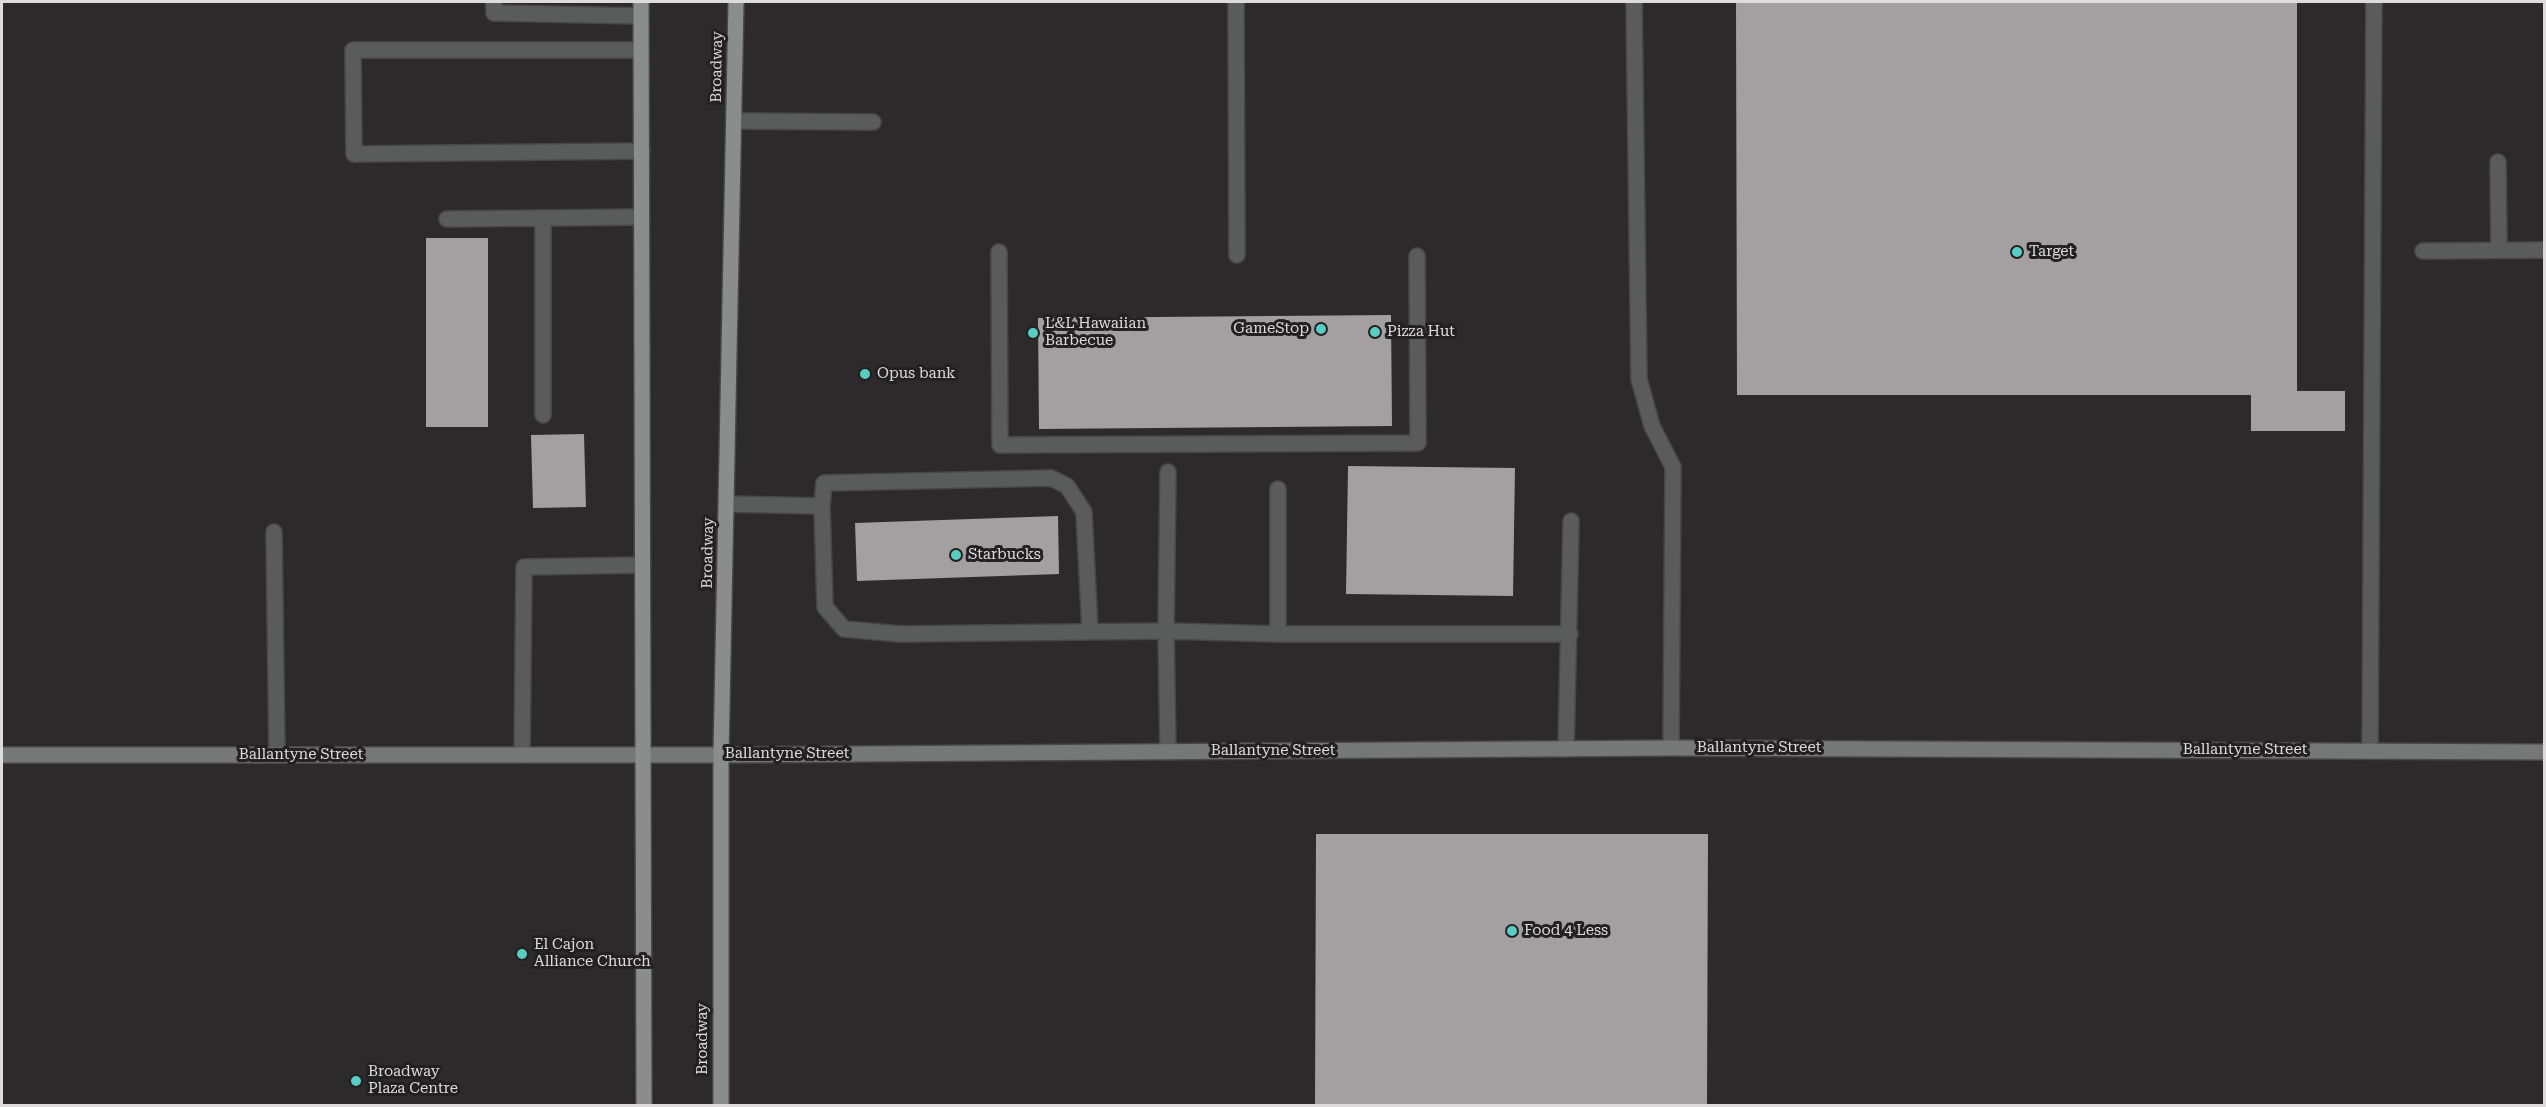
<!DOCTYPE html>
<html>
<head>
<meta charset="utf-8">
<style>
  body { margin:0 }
  #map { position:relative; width:2546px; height:1107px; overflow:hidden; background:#2d2a2b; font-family:"Roboto Serif",serif }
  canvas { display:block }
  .frame { position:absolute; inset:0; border:3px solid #dddbdc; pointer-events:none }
</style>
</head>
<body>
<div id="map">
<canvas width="2546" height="1107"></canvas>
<div class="frame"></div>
</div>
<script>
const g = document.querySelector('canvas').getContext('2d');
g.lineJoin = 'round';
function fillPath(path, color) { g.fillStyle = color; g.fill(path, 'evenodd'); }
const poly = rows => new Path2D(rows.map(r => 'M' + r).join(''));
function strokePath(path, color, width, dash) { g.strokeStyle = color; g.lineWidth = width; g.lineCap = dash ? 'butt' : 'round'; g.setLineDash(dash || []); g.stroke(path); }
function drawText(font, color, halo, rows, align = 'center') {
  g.font = font + ' "Roboto Serif",serif'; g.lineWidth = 6; g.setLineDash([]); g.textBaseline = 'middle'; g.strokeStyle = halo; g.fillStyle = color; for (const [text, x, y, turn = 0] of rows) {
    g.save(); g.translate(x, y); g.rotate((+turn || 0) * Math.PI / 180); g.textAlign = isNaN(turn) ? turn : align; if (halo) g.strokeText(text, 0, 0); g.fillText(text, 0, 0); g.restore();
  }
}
const building = poly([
  [1736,2,2297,2,2297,391,2345,391,2345,431,2251,431,2251,395,1737,395],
  [426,238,488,238,488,427,426,427],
  [1391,315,1392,426,1039,429,1038,318],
  [584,434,586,507,533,508,531,435],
  [1348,466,1515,468,1513,596,1346,594],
  [1058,516,1059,574,857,581,855,523],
  [1316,834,1708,834,1707,1106,1315,1106]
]);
const lane = poly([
  [494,2,494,13,641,16],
  [1236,2,1237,255],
  [1634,2,1639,379,1652,426,1673,467,1671,748],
  [641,50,353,50,354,154,642,151],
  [734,121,873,122],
  [447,219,642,217],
  [999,252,1000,445,1418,443,1417,256],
  [543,415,543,218],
  [1168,472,1166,631,1278,634,1570,634],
  [1278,489,1278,634],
  [727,504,822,506,825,607,844,629,900,634,1166,631,1168,752],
  [822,506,824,483,1051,478,1067,486,1084,512,1090,631],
  [274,532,277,755],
  [1566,749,1571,521],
  [2370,751,2374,2],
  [522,755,524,567,643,565]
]);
const street = poly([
  [2498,162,2499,250],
  [2423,251,2544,250]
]);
const secondary = poly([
  [2,755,721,755,1671,748,2544,752]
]);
const primary = poly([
  [641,2,644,1106],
  [721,1106,721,755,736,2]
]);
const markers = [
  [2017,252,6,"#57cec1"],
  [1321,329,6,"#57cec1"],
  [1375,332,6,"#57cec1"],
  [1033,333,6,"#57cec1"],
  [865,374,6,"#57cec1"],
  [956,555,6,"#57cec1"],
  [1512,931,6,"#57cec1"],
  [522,954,6,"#57cec1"],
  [356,1081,6,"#57cec1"]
];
const streetNames = [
  ["Broadway",717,67,-89],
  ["Broadway",708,553,-89],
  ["Ballantyne Street",1759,748],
  ["Ballantyne Street",2245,750],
  ["Ballantyne Street",1273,751],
  ["Ballantyne Street",787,754],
  ["Ballantyne Street",301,755],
  ["Broadway",703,1039,-90]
];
const poiNames = [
  ["Target",2029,252],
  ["L&L Hawaiian",1045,324],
  ["Barbecue",1045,341],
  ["GameStop",1309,329,"right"],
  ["Pizza Hut",1387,332],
  ["Opus bank",877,374],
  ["Starbucks",968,555],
  ["Food 4 Less",1524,931],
  ["El Cajon",534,945],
  ["Alliance Church",534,962],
  ["Broadway",368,1072],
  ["Plaza Centre",368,1089]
];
fillPath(building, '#a4a0a2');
strokePath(lane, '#494647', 18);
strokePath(street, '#494647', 18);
strokePath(secondary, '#494647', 18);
strokePath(primary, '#494647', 18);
strokePath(lane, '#5a5c5c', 15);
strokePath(street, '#5a5c5c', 15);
strokePath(secondary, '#757877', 15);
strokePath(primary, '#898d8c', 15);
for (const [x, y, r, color] of markers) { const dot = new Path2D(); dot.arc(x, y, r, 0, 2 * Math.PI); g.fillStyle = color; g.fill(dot); strokePath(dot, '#232022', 2); }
drawText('15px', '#dddbdc', '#232022', streetNames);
drawText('15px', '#dddbdc', '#232022', poiNames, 'left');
</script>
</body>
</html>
